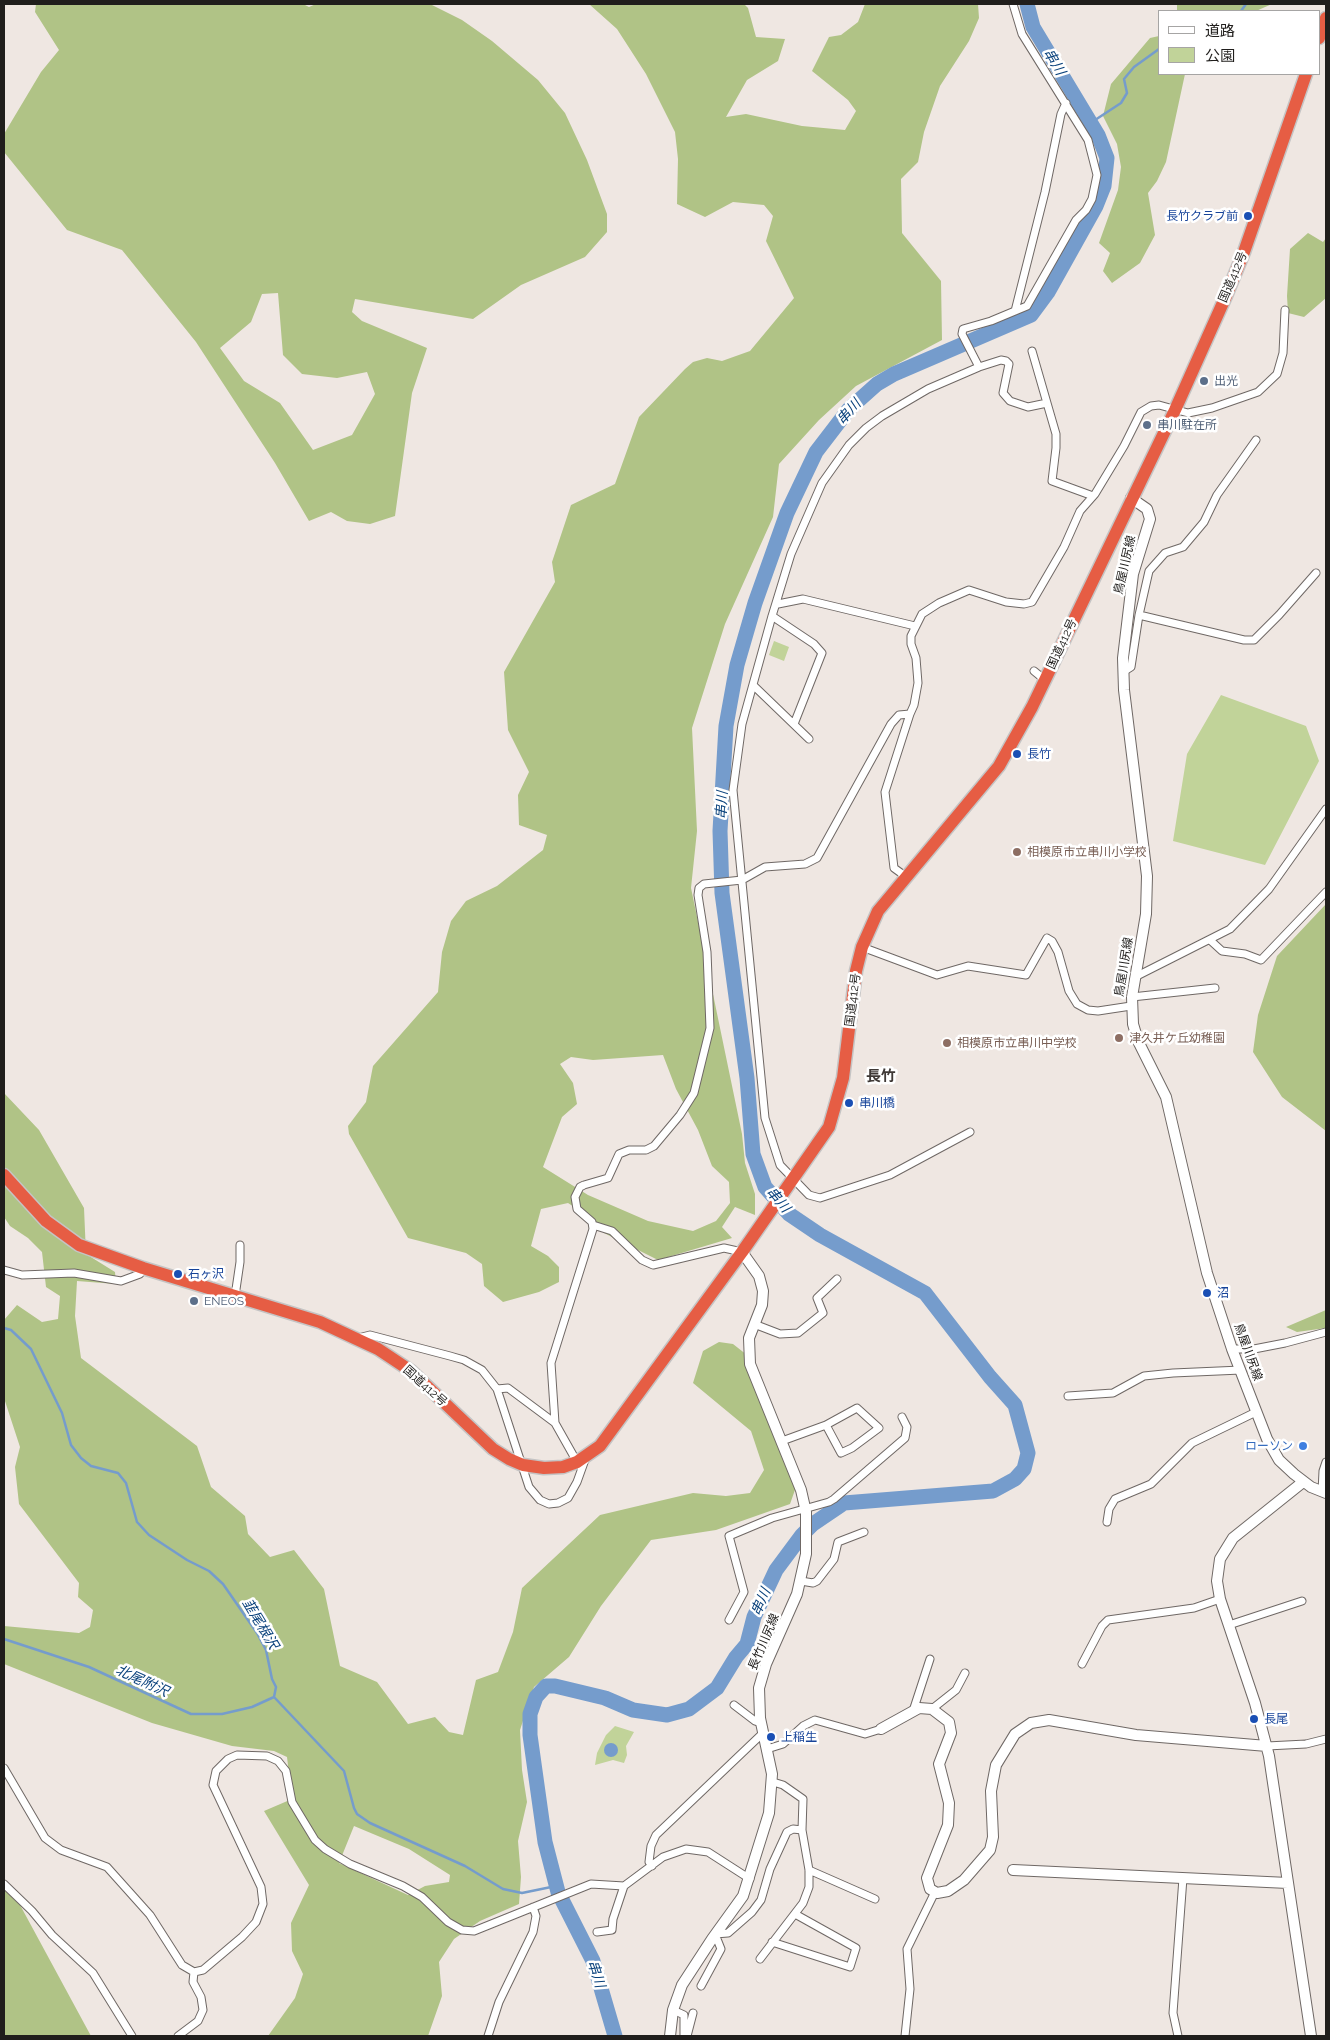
<!DOCTYPE html>
<html>
<head>
<meta charset="utf-8">
<style>
  body { margin:0 }
  #map { position:relative; width:1330px; height:2040px; overflow:hidden; background:#efe7e2; font-family:Raleway,"Noto Sans JP",sans-serif }
  canvas { display:block }
  .frame { position:absolute; inset:0; border:5px solid #201e1c; pointer-events:none }
  .legend { position:absolute; left:1158px; top:10px; width:162px; height:65px; box-sizing:border-box; background:#fff; border:1px solid #a6a5a4; margin:0; padding:6px 9px; list-style:none; font-size:15px; color:#201e1c }
  .legend li { display:flex; align-items:center; gap:10px; height:25px }
  .legend b { width:25px; border:1px solid #a6a5a4 }
</style>
</head>
<body>
<div id="map">
<canvas width="1330" height="2040"></canvas>
<div class="frame"></div>
<ul class="legend">
<li><b style="height:6px;background:#fff"></b>道路</li>
<li><b style="height:14px;background:#c1d399"></b>公園</li>
</ul>
</div>
<script>
const g = document.querySelector('canvas').getContext('2d');
g.lineJoin = 'round';
function fillPath(path, color) { g.fillStyle = color; g.fill(path, 'evenodd'); }
const poly = rows => new Path2D(rows.map(r => 'M' + r).join(''));
function strokePath(path, color, width, dash) { g.strokeStyle = color; g.lineWidth = width; g.lineCap = dash ? 'butt' : 'round'; g.setLineDash(dash || []); g.stroke(path); }
function drawText(font, color, halo, rows, align = 'center') {
  g.font = font + ' Raleway,"Noto Sans JP",sans-serif'; g.lineWidth = 5; g.setLineDash([]); g.textBaseline = 'middle'; g.strokeStyle = halo; g.fillStyle = color; for (const [text, x, y, turn = 0] of rows) {
    g.save(); g.translate(x, y); g.rotate((+turn || 0) * Math.PI / 180); g.textAlign = isNaN(turn) ? turn : align; if (halo) g.strokeText(text, 0, 0); g.fillText(text, 0, 0); g.restore();
  }
}
const green = poly([
  [774,641,789,647,784,661,769,655],
  [1221,695,1306,726,1319,761,1265,865,1173,841,1187,754],
  [615,1726,634,1732,626,1746,627,1755,624,1763,613,1760,595,1765,597,1753,606,1735]
]);
const forest = poly([
  [36,4,303,4,309,7,316,4,430,4,462,20,492,41,538,80,565,113,587,160,607,214,607,232,585,257,521,285,473,319,355,299,352,312,362,321,427,348,412,393,395,516,370,524,347,521,331,512,309,521,275,463,196,342,122,250,67,230,4,152,4,134,41,72,59,50,35,12],
  [278,293,283,355,302,374,337,378,367,372,375,394,352,435,313,450,280,403,244,381,220,348,251,322,262,294],
  [589,4,744,4,748,8,756,37,785,39,778,61,747,80,726,117,746,114,802,126,845,130,856,111,848,100,812,71,829,37,841,35,858,22,865,4,978,4,979,18,969,41,940,86,924,132,918,162,901,179,902,233,941,281,942,340,856,386,819,420,779,464,773,517,725,624,692,728,697,831,691,888,742,1134,745,1163,755,1194,755,1215,735,1207,722,1227,732,1238,658,1260,604,1233,593,1219,568,1203,541,1209,531,1246,548,1256,559,1267,559,1282,539,1292,503,1302,484,1286,482,1264,466,1253,408,1238,349,1134,348,1126,366,1102,373,1066,438,992,442,952,451,921,466,901,497,886,543,850,547,835,519,825,518,795,529,772,508,730,504,672,555,582,552,562,571,505,615,484,639,417,685,369,693,362,707,358,722,361,750,351,794,298,766,241,773,216,764,205,733,202,705,217,677,204,678,159,675,132,646,74,617,29],
  [663,1055,676,1089,698,1130,712,1166,729,1182,730,1203,716,1221,693,1231,648,1221,588,1195,543,1167,562,1117,577,1104,573,1083,560,1064,571,1057,593,1060],
  [1177,4,1272,4,1256,11,1177,11],
  [1159,36,1159,74,1185,74,1166,162,1157,181,1148,193,1155,235,1140,263,1112,283,1103,271,1110,253,1099,243,1118,190,1121,167,1117,144,1103,116,1111,84,1150,38],
  [1308,233,1323,242,1326,238,1326,298,1304,317,1288,313,1287,296,1290,249],
  [1326,904,1326,1131,1282,1097,1253,1052,1258,1015,1277,956],
  [4,1093,39,1130,84,1208,86,1254,115,1272,116,1284,77,1281,75,1316,81,1358,197,1446,211,1487,245,1516,248,1534,270,1557,294,1550,324,1589,340,1666,377,1682,408,1724,435,1717,449,1732,463,1735,476,1680,498,1672,513,1632,522,1588,600,1515,693,1493,726,1496,750,1493,764,1470,751,1431,693,1383,703,1351,719,1342,733,1344,747,1355,796,1487,790,1504,716,1530,651,1540,601,1606,569,1657,534,1687,520,1730,522,1770,527,1802,518,1841,521,1877,519,1904,480,1921,454,1939,439,1962,442,1996,428,2036,268,2036,295,1998,303,1974,292,1951,291,1923,309,1885,264,1811,292,1799,287,1757,274,1751,232,1746,152,1723,4,1664,4,1626,79,1633,90,1627,93,1610,78,1597,79,1583,19,1504,15,1467,20,1447,4,1398,4,1320,17,1305,42,1322,58,1319,60,1296,46,1287,42,1252,28,1238,10,1226,4,1217],
  [354,1826,409,1849,450,1875,449,1882,425,1886,408,1895,339,1863],
  [1326,1310,1326,1328,1297,1332,1286,1327],
  [4,1883,13,1892,91,2036,4,2036]
]);
const water = poly([
  '604 1750a7 7 0 1 1 14 0a7 7 0 1 1-14 0Z'
]);
const stream = poly([
  [1241,11,1246,4],
  [1092,122,1121,103,1127,93,1124,79,1134,67,1159,49],
  [4,1328,11,1330,31,1349,62,1413,71,1445,81,1458,91,1466,118,1473,126,1483,137,1522,149,1535,187,1560,209,1571,223,1584,257,1633,266,1650,272,1679,276,1687,274,1697],
  [4,1639,89,1667,191,1714,222,1714,252,1707,274,1697],
  [274,1697,344,1771,354,1808,357,1814,370,1823,465,1866,503,1889,522,1893,556,1886]
]);
const river = poly([
  [615,2036,593,1961,558,1892,545,1842,530,1735,530,1714,536,1697,546,1686,555,1686,605,1698,633,1710,667,1715,689,1709,717,1688,736,1657,747,1644,754,1617,776,1570,802,1535,813,1524,844,1503,993,1491,1015,1479,1024,1469,1028,1453,1015,1405,990,1377,925,1293,820,1235,789,1214,765,1187,753,1154,747,1078,722,893,720,831,726,726,737,665,755,603,787,513,816,452,849,409,877,384,894,374,1031,315,1048,292,1096,206,1104,186,1107,158,1098,135,1033,27,1027,4]
]);
const street = poly([
  [1015,311,1045,192,1061,114,1066,103],
  [1032,351,1047,403],
  [979,367,1001,360,1006,361,1009,364,1003,393,1010,401,1028,407,1047,403,1056,434,1056,448,1052,481,1093,496],
  [778,604,803,599,915,626],
  [1139,615,1149,571,1165,553,1183,547,1204,522,1217,495,1256,440],
  [772,616,814,644,822,653,794,724],
  [1034,671,1045,680],
  [1123,672,1131,667,1139,615,1244,640,1254,640,1279,615,1316,573],
  [754,686,809,739],
  [910,714,914,705,918,683,916,658,911,644,911,636,922,614,939,603,969,590,1006,602,1024,604,1032,602,1064,547,1080,511,1095,494,1124,446,1141,412,1151,406,1159,405,1188,413,1212,408,1258,392,1277,374,1283,353,1285,310],
  [1210,940,1222,951,1245,954,1261,960,1326,892],
  [862,947,937,975,968,966,1026,975,1047,938,1052,941,1058,952,1069,991,1077,1004,1088,1010,1098,1011,1131,1006],
  [1135,977,1230,929,1269,889,1326,809],
  [1132,997,1215,988],
  [970,1132,890,1175,820,1198,809,1195,780,1165,765,1118,733,790,742,724,772,616,791,554,822,483,849,445,866,428,882,416,928,389,979,367,962,334,963,329,991,321,1027,306,1076,220,1086,210,1092,199,1097,175,1088,140,1022,34,1013,4],
  [593,1225,612,1231,642,1260,653,1265,724,1248,742,1252],
  [4,1270,22,1275,74,1273,121,1281,140,1274,143,1268],
  [235,1296,240,1262,240,1245],
  [754,1324,780,1334,798,1333,823,1313,817,1298,837,1279],
  [358,1338,370,1335,450,1356,464,1360,482,1370,497,1389,529,1487,540,1500,549,1504,558,1503,568,1498,577,1482,586,1457],
  [1232,1349,1254,1349,1285,1343,1326,1332],
  [497,1389,508,1388,555,1423],
  [1068,1396,1113,1393,1144,1376,1173,1373,1241,1370],
  [782,1441,826,1425,857,1408,879,1428,852,1448,841,1453,826,1425],
  [577,1462,555,1423,551,1363,593,1229,592,1222,577,1209,575,1197,580,1187,584,1185,608,1178,619,1154,629,1150,646,1150,654,1146,680,1115,694,1093,710,1028,707,952,698,895,699,888,704,884,742,880,765,867,805,864,817,858,891,724,899,715,910,714,885,792,894,868,905,876],
  [1322,1492,1323,1471,1326,1462],
  [1107,1522,1109,1509,1115,1499,1151,1484,1192,1443,1256,1412],
  [801,1581,813,1583,817,1581,834,1559,838,1542,864,1532],
  [729,1620,744,1592,729,1536,772,1518,829,1502,834,1499,905,1438,907,1427,902,1417],
  [1229,1625,1302,1601],
  [1082,1664,1102,1626,1108,1620,1194,1608,1220,1599],
  [734,1705,755,1721,761,1723],
  [932,1709,956,1690,965,1673],
  [913,1711,930,1659],
  [1267,1746,1306,1744,1326,1739],
  [767,1749,783,1744,803,1726,815,1720,865,1734,881,1729],
  [4,1768,45,1838,61,1850,107,1867,150,1915,182,1965,194,1972,203,1970,242,1937,256,1922,263,1904,261,1887,213,1785,216,1771,228,1759,237,1755,267,1756,278,1761,286,1771,292,1802,315,1840,325,1849,350,1864,403,1886,422,1897,448,1922,462,1930,474,1931,591,1884,624,1886,663,1857,686,1849,708,1852,750,1879],
  [652,1866,649,1862,651,1846,656,1835,763,1733],
  [809,1870,875,1899],
  [4,1884,32,1911,52,1935,93,1973,132,2036],
  [597,1932,612,1930,613,1919,624,1886],
  [772,1942,850,1967,856,1948,795,1914],
  [760,1959,803,1903,809,1887,809,1870,802,1830],
  [701,1986,721,1949,715,1934,728,1933,752,1912,761,1900,770,1869,787,1832,793,1829,802,1830,803,1799,783,1785,773,1782],
  [673,2010,684,2015,684,2036],
  [178,2036,198,2021,203,2010,201,1997,193,1982,194,1972],
  [488,2036,499,2002,533,1932,536,1916,533,1907],
  [687,2036,693,2013],
  [905,2036,910,1989,907,1949,935,1892],
  [1178,2036,1173,2013,1183,1878]
]);
const secondary = poly([
  [1131,498,1147,509,1150,519,1133,574,1123,658,1124,690,1147,876,1146,914,1132,997,1133,1024,1138,1041,1166,1097,1207,1273,1232,1349,1267,1439,1279,1460,1294,1474,1311,1487,1326,1493],
  [1303,1482,1233,1538,1220,1559,1217,1581,1220,1599,1255,1703,1269,1756,1311,2036],
  [881,1729,919,1708,932,1709,949,1722,951,1733,939,1764,949,1803,948,1825,927,1878,930,1889,937,1893,948,1891,964,1880,990,1850,993,1837,991,1791,996,1765,1015,1734,1031,1723,1049,1720,1136,1735,1267,1746],
  [1013,1870,1288,1883],
  [670,2036,673,2010,682,1985,712,1939,743,1896,769,1813,772,1774,760,1718,759,1688,766,1664,797,1594,806,1554,806,1512,801,1490,750,1364,749,1338,762,1305,763,1291,759,1276,742,1252]
]);
const highway = poly([
  [1319,38,1326,18],
  [4,1175,46,1221,79,1245,143,1268,320,1322,378,1349,411,1371,493,1449,509,1459,523,1465,544,1468,563,1467,577,1462,600,1446,742,1252,829,1127,843,1078,856,971,862,947,878,911,999,766,1032,707,1175,410,1226,296,1244,252,1306,74]
]);
const markers = [
  [1248,216,5,"#1a4fb4"],
  [1204,381,5,"#5c6f8a"],
  [1147,425,5,"#5c6f8a"],
  [1017,754,5,"#1a4fb4"],
  [1017,852,5,"#8d6e63"],
  [1119,1038,5,"#8d6e63"],
  [947,1043,5,"#8d6e63"],
  [849,1103,5,"#1a4fb4"],
  [178,1274,5,"#1a4fb4"],
  [1207,1293,5,"#1a4fb4"],
  [194,1301,5,"#5c6f8a"],
  [1303,1446,5,"#3f7fe0"],
  [1254,1719,5,"#1a4fb4"],
  [771,1737,5,"#1a4fb4"]
];
const transitNames = [
  ["長竹クラブ前",1238,216,"right"],
  ["長竹",1027,754],
  ["串川橋",859,1103],
  ["石ヶ沢",188,1274],
  ["沼",1217,1293],
  ["長尾",1264,1719],
  ["上稲生",781,1737]
];
const streetNames = [
  ["国道412号",1233,277,-67],
  ["鳥屋川尻線",1125,565,-77],
  ["国道412号",1062,644,-65],
  ["鳥屋川尻線",1124,967,-81],
  ["国道412号",853,1000,-83],
  ["鳥屋川尻線",1248,1352,70],
  ["国道412号",425,1386,42],
  ["長竹川尻線",764,1642,-67]
];
const serviceNames = [
  ["出光",1214,381],
  ["串川駐在所",1157,425],
  ["ENEOS",204,1301]
];
const educationNames = [
  ["相模原市立串川小学校",1027,852],
  ["津久井ケ丘幼稚園",1129,1038],
  ["相模原市立串川中学校",957,1043]
];
const shopNames = [
  ["ローソン",1293,1446]
];
const waterNames = [
  ["串川",1054,62,59],
  ["串川",849,412,-48],
  ["串川",722,805,-87],
  ["串川",778,1200,49],
  ["串川",761,1602,-66],
  ["韮尾根沢",260,1624,59],
  ["北尾附沢",142,1681,25],
  ["串川",596,1974,72]
];
const quarterNames = [
  ["長竹",881,1076]
];
fillPath(green, '#c1d399');
fillPath(forest, '#b0c386');
fillPath(water, '#759ccc');
strokePath(stream, '#759ccc', 2.5);
strokePath(river, '#759ccc', 15);
strokePath(street, '#6f6865', 9);
strokePath(secondary, '#6f6865', 12);
strokePath(highway, '#c5c4c4', 15);
strokePath(street, '#fff', 7);
strokePath(secondary, '#fff', 10);
strokePath(highway, '#e65d44', 12);
for (const [x, y, r, color] of markers) { const dot = new Path2D(); dot.arc(x, y, r, 0, 2 * Math.PI); g.fillStyle = color; g.fill(dot); strokePath(dot, '#fff', 2); }
drawText('12px', '#164399', '#fff', transitNames, 'left');
drawText('12px', '#201e1c', '#fff', streetNames);
drawText('12px', '#4e5e75', '#fff', serviceNames, 'left');
drawText('12px', '#785e54', '#fff', educationNames, 'left');
drawText('12px', '#366cbe', '#fff', shopNames, 'right');
drawText('italic 14px', '#0a427c', '#fff', waterNames);
drawText('bold 15px', '#3f3936', '#fff', quarterNames);
</script>
</body>
</html>
